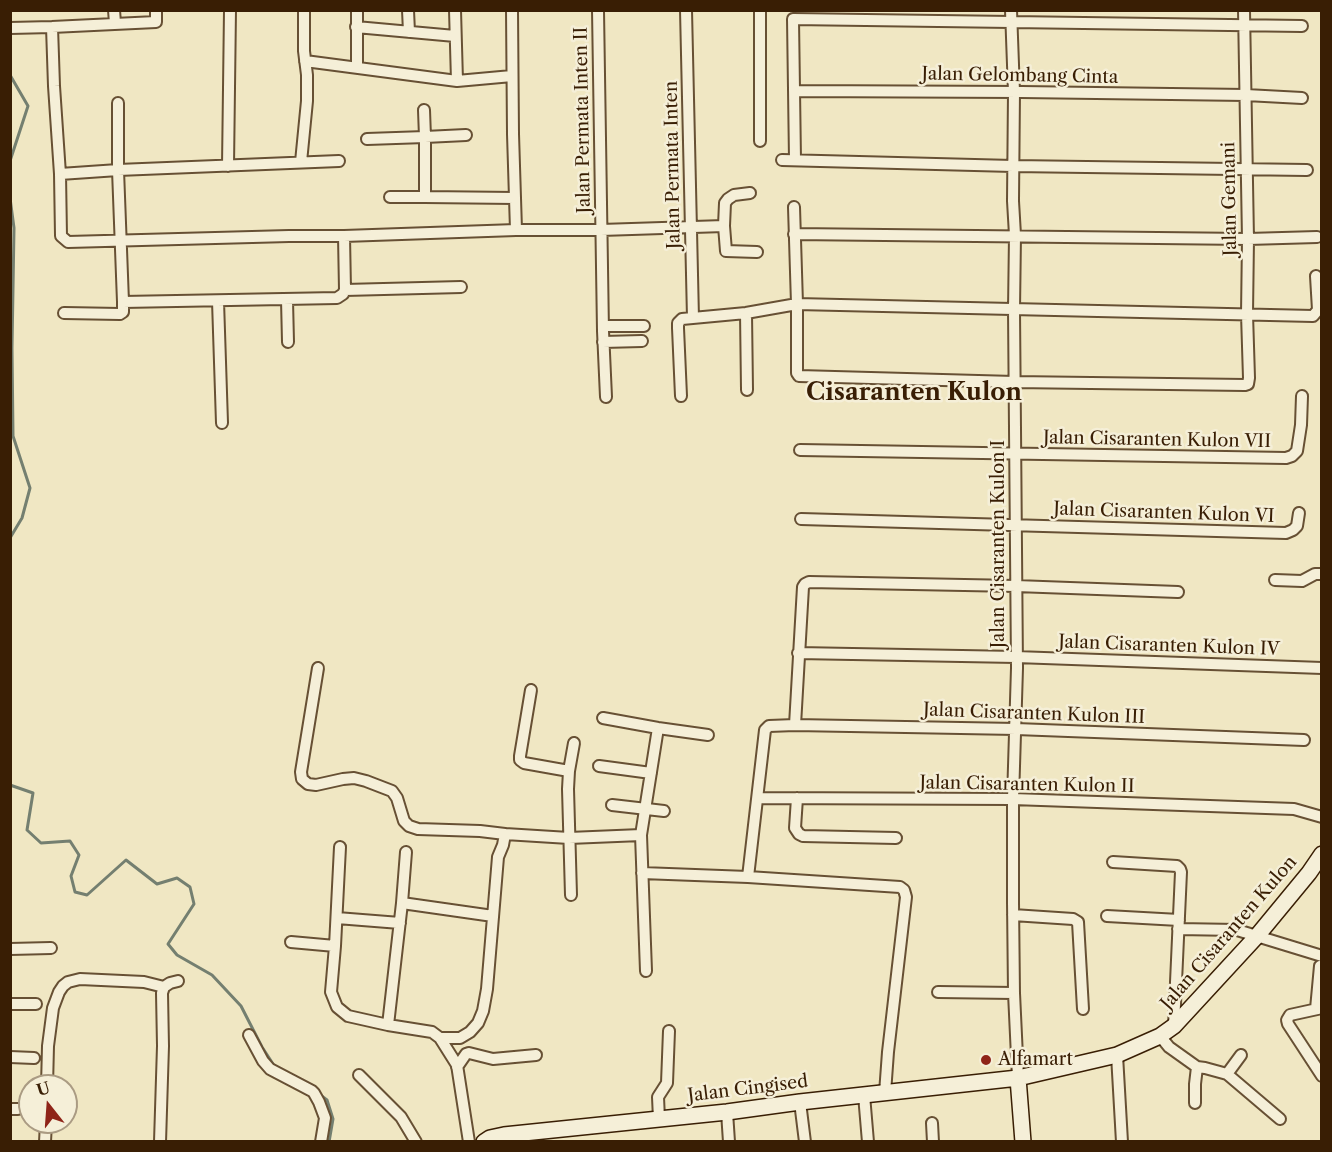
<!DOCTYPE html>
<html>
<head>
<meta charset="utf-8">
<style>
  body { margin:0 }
  #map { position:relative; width:1332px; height:1152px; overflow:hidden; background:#f0e7c3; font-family:"Libre Caslon Text",serif }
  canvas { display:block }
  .frame { position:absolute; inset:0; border:12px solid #391e04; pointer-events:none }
  .north { position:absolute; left:18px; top:1074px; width:60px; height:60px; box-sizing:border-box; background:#f5efd8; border:2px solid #aa9b83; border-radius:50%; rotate:343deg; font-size:16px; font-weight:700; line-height:24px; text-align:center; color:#391e04 }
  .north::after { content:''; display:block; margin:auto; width:21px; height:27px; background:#8f2418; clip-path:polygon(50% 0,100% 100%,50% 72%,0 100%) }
</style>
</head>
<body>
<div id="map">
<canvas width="1332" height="1152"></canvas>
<div class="frame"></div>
<div class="north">U</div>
</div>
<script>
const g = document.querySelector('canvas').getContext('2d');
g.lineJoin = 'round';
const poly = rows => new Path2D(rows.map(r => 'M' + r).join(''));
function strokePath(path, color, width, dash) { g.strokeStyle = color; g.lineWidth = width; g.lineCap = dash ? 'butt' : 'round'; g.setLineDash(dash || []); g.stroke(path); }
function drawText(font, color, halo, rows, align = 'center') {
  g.font = font + ' "Libre Caslon Text",serif'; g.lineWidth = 5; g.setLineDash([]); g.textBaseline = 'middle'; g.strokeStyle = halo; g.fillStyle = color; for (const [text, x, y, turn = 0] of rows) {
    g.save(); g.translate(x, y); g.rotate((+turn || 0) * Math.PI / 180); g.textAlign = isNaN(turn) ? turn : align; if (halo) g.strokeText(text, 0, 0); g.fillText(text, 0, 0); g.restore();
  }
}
const stream = poly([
  [10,75,28,106,10,161],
  [10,198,14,228,12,348,13,436,30,488,22,518,10,538],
  [10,785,33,793,27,830,41,843,70,841,79,855,71,876,75,892,87,895,126,860,157,884,177,878,190,887,194,904,168,944,177,955,212,975,241,1006,262,1047,275,1067],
  [319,1094,327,1100,333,1119,329,1142]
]);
const street = poly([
  [114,10,115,23],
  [357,10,357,68],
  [408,10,409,32],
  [455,10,457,81],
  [512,10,513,134,516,230],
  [598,10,603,331,606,397],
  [686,10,693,318],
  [760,10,760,141],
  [1011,10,1014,92,1013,201,1015,235,1014,310,1017,668,1013,799,1013,902,1014,993,1018,1078],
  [52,27,54,86,60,174,61,236,68,242,289,236,344,236,516,230,601,230,724,226,725,203,728,199,734,195,750,193],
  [356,27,455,36],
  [10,28,52,27,156,22,156,10],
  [305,61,457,81,512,76],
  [794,91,1021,92,1246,95,1302,98],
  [118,103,118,170,123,302],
  [424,110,425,137,466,135],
  [367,139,425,137,425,197,515,198],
  [782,160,1013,166,1307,170],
  [795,160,793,19,1302,26],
  [301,162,307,101,307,75,304,51,304,10],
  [228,166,230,10],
  [60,174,118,170,339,161],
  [390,197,425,197],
  [794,207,797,304,797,373,799,376,1014,382,1245,385,1248,384,1249,378,1247,314,1248,239,1244,10],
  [724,226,726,251,757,252],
  [794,234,1248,239,1317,237],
  [345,290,461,287],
  [287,300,288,342],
  [218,301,222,423],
  [64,313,120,314,123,312,123,302,337,298,343,294,345,290,344,236],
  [746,313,747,390],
  [603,326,644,326],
  [603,342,642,341],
  [681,396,678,328,678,323,682,319,746,313,797,304,1313,316,1318,310,1316,276],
  [800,450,1286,458,1292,456,1297,451,1301,425,1302,396],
  [801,519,1286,533,1293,530,1297,526,1299,513],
  [1275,580,1302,581,1315,574,1322,574],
  [798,653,1016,657,1322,668],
  [318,668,301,772,302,779,308,784,316,785,343,779,354,778,366,781,392,791,397,798,404,821,409,826,418,829,480,831,505,834,569,838,641,835],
  [531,690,520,756,520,760,524,763,569,771],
  [603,718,658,728,708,735],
  [795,725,803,587,805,584,809,582,1016,586,1178,592],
  [599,766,651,773],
  [758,798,1013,799,1294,809,1322,817],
  [797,798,795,828,799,834,803,836,896,838],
  [612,805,664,811],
  [1113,862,1177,866,1180,869,1181,872,1174,1026],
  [642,873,748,877,900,887,904,890,906,897,888,1052,885,1093],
  [748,877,765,730,769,726,795,725,1016,729,1304,740],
  [571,895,568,789,569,771,574,743],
  [402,903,406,852],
  [1013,915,1073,919,1078,922,1083,1009],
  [1107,916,1179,920],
  [337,918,400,923],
  [1178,929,1237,930,1322,956],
  [291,942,335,946,331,992,337,1007,348,1016,388,1025,432,1032,440,1038,457,1065,469,1142],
  [335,946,340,847],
  [10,949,51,948],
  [646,971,641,835,658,728],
  [938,992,1014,993],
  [10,1004,36,1004],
  [1322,1008,1290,1015,1287,1020,1288,1024,1322,1076],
  [1316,1009,1320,966],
  [388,1025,402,903,493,916],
  [249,1035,263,1061,270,1069,312,1091,314,1093,319,1102,325,1118,321,1142],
  [1160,1036,1169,1047,1197,1067,1205,1068,1227,1074,1241,1055],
  [440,1038,460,1038,470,1032,478,1023,483,1011,487,989,498,857,503,845,505,834],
  [1117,1055,1122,1142],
  [10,1057,34,1058],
  [457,1067,466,1054,469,1053,493,1059,536,1055],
  [1227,1074,1280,1119],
  [359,1075,401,1117,416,1142],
  [47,1086,48,1046,53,1008,59,992,63,986,68,982,80,979,144,982,164,987],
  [864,1095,868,1142],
  [800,1102,805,1142],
  [1195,1103,1195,1084,1197,1067],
  [10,1109,18,1109],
  [727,1112,729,1142],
  [659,1119,658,1097,667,1083,669,1031],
  [932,1123,933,1142],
  [45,1142,46,1122],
  [160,1142,163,1046,162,993,164,987,170,983,178,981]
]);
const secondary = poly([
  [1018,1078,1023,1142],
  [484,1142,490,1138,504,1135,727,1112,800,1102,1018,1078,1117,1055,1160,1036,1174,1026,1257,936,1309,873,1322,854]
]);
const markers = [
  [986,1060,6,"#8f2418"]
];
const streetNames = [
  ["Jalan Gelombang Cinta",1020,76,1],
  ["Jalan Permata Inten II",583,120,-91],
  ["Jalan Permata Inten",673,165,-91],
  ["Jalan Gemani",1230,199,-91],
  ["Jalan Cisaranten Kulon VII",1157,440,1],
  ["Jalan Cisaranten Kulon VI",1164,513,2],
  ["Jalan Cisaranten Kulon I",999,544,-90],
  ["Jalan Cisaranten Kulon IV",1169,646,2],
  ["Jalan Cisaranten Kulon III",1034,714,2],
  ["Jalan Cisaranten Kulon II",1027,785,1],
  ["Jalan Cisaranten Kulon",1229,933,-49],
  ["Jalan Cingised",748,1089,-7]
];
const poiNames = [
  ["Alfamart",998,1060]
];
const districtNames = [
  ["Cisaranten Kulon",914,393]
];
strokePath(stream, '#747f70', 3);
strokePath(street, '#675034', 14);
strokePath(secondary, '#391e04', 18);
strokePath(street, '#f5efd8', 10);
strokePath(secondary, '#f5efd8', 15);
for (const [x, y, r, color] of markers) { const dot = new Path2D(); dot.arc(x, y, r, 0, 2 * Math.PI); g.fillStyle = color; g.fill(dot); strokePath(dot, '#f5efd8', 2); }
drawText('18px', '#391e04', '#f5efd8', streetNames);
drawText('18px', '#391e04', '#f5efd8', poiNames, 'left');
drawText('bold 24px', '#391e04', '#f5efd8', districtNames);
</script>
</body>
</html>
